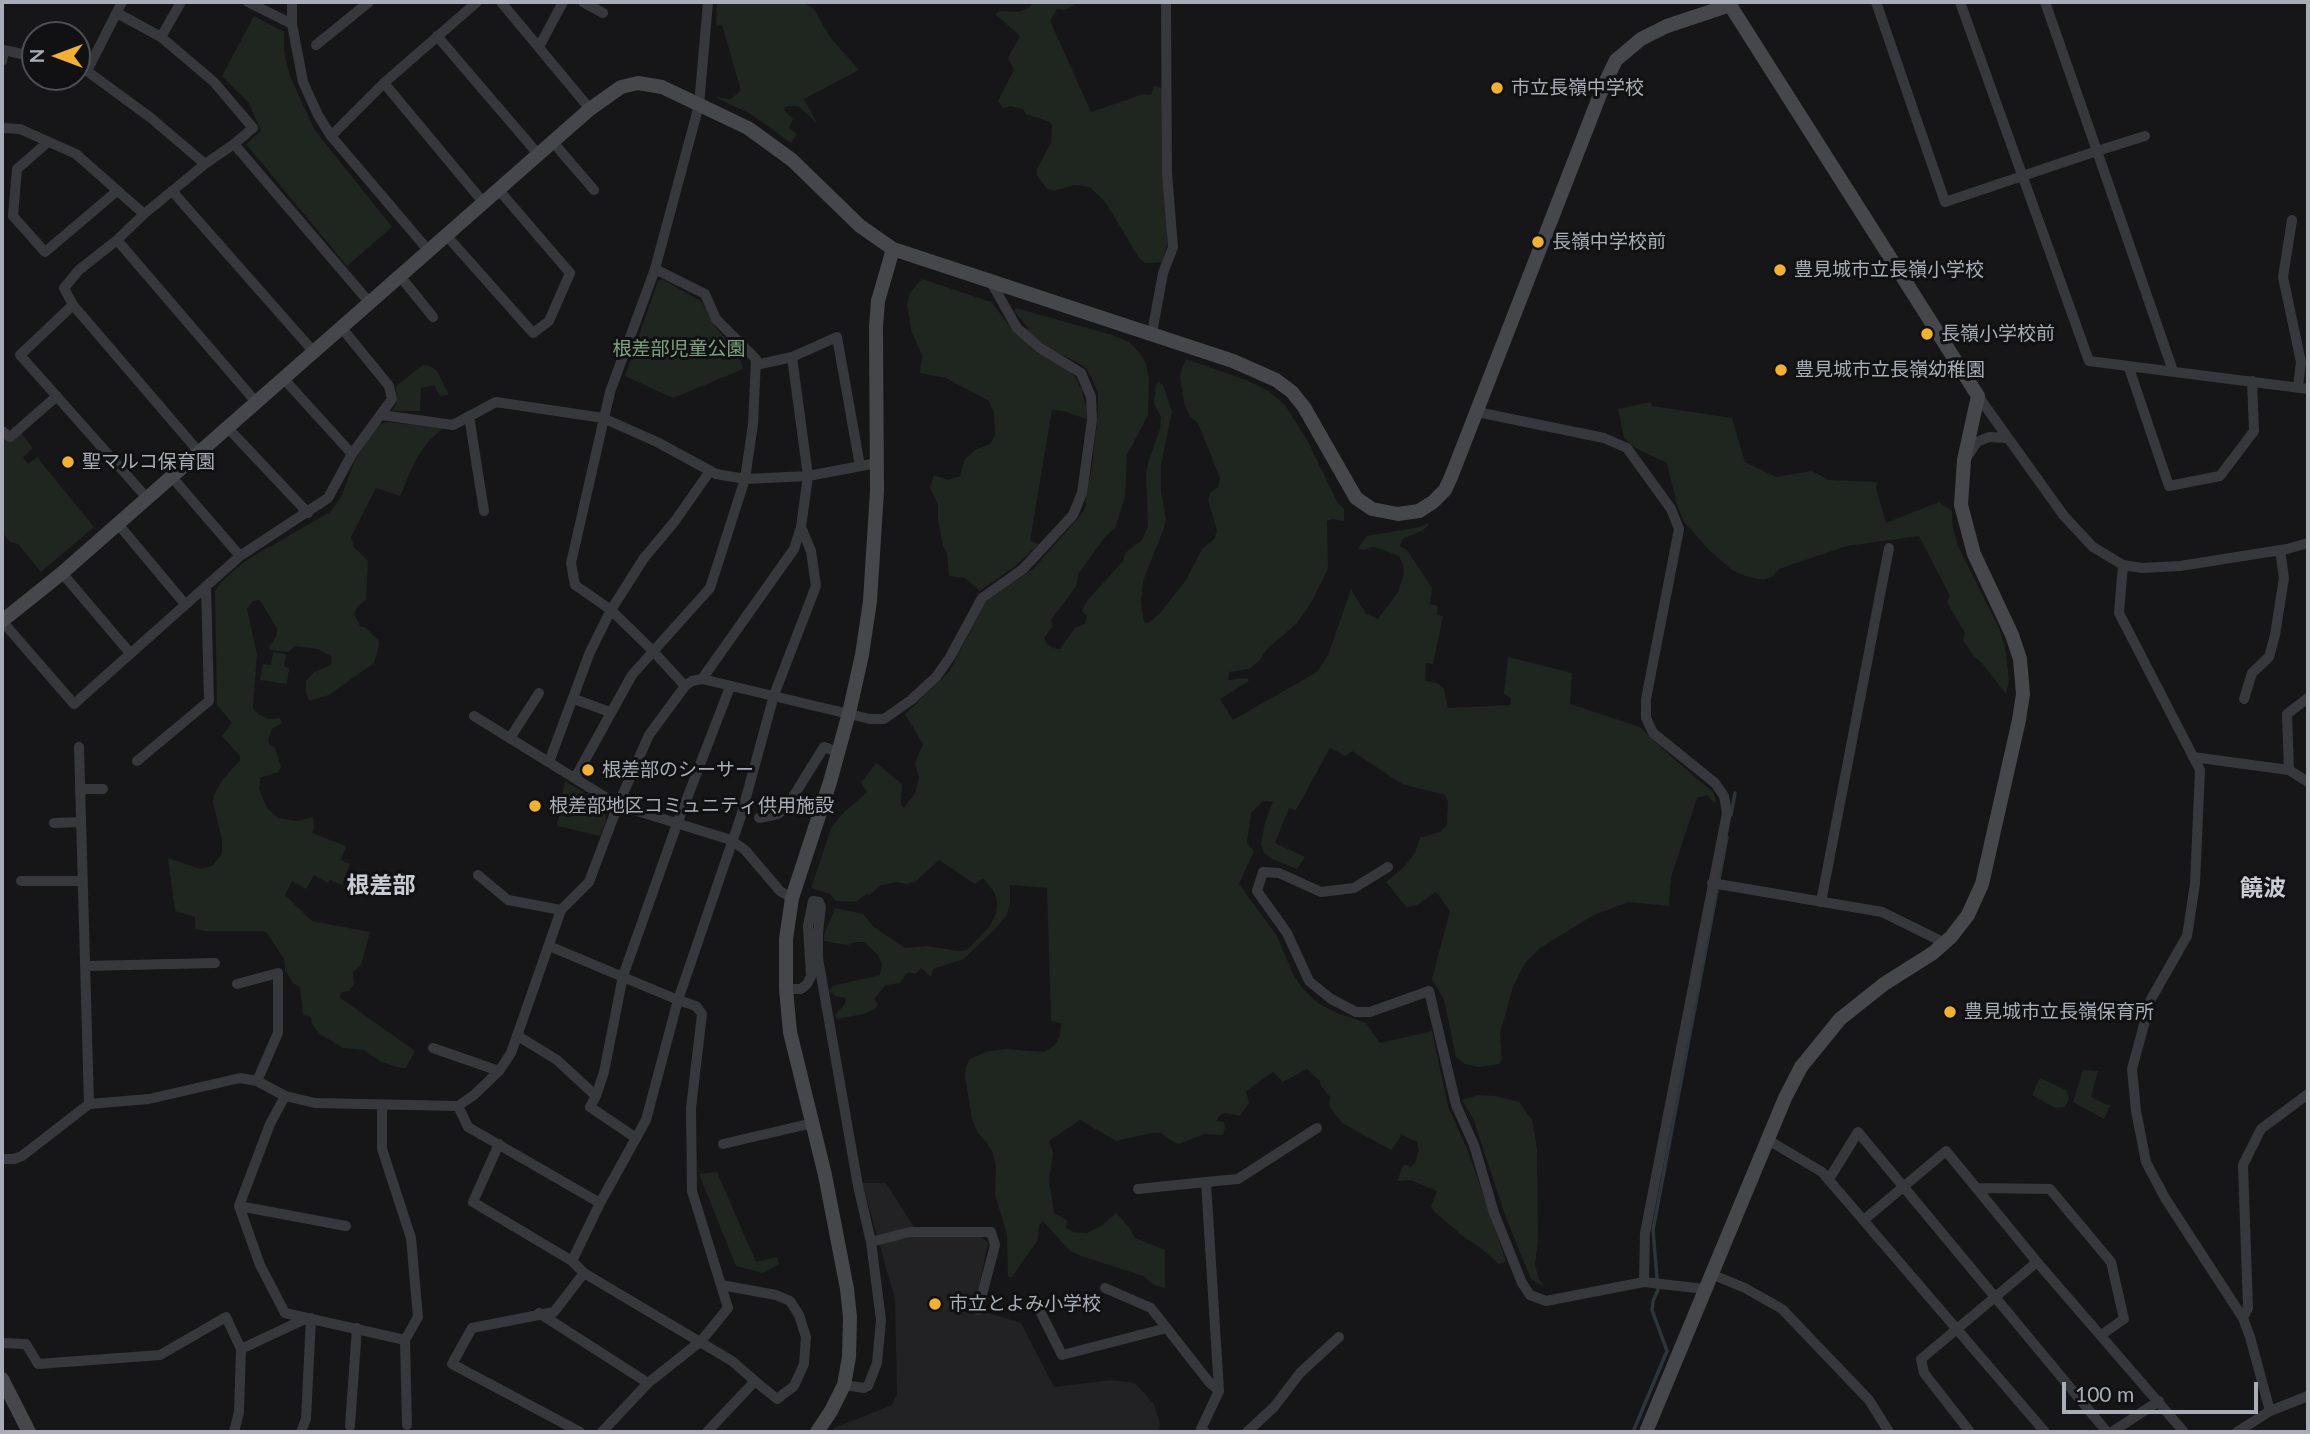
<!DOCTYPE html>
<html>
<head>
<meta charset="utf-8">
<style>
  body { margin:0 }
  #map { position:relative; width:2310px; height:1434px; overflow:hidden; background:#161618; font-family:Lato,sans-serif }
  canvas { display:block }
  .frame { position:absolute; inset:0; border:4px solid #a8adb8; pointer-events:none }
  .north { position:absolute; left:21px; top:21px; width:70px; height:70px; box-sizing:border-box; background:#111113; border:2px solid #4d4f55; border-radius:50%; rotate:270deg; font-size:19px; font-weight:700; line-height:28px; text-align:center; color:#a8adb8 }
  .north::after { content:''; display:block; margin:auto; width:24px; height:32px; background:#f2b134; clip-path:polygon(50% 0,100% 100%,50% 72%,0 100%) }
  .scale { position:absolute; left:2062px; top:1382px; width:196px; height:32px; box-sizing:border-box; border:4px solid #a8adb8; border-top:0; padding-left:9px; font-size:21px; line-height:24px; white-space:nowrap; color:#a8adb8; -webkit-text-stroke:5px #111113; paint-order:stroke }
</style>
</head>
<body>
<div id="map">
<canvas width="2310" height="1434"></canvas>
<div class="frame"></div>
<div class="north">N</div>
<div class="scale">100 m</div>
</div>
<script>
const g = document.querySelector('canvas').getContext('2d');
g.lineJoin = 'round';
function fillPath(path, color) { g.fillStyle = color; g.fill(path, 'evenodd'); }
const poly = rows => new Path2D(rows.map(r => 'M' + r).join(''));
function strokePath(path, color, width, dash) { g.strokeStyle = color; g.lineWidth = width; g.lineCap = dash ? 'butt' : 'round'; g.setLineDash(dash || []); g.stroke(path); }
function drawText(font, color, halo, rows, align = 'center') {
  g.font = font + ' Lato,"Noto Sans JP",sans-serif'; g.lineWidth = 6; g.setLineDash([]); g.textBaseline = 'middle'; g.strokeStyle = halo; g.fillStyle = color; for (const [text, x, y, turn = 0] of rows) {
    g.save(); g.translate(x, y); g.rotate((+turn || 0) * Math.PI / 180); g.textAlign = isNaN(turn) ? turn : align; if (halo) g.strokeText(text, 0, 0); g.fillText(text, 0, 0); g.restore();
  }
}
const built = poly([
  [862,1183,886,1183,920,1237,981,1236,988,1243,974,1309,1021,1323,1054,1387,1111,1380,1135,1383,1154,1404,1160,1424,1159,1432,831,1432,834,1428,892,1405,897,1395,895,1299]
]);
const green = poly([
  [717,2,803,2,814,9,830,37,859,70,804,99,817,123,798,106,788,106,783,109,793,119,789,128,797,134,791,143,749,113,714,97,731,99,741,90,722,25,716,26],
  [1033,2,1076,2,1074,5,1065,10,1057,9,1050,21,1091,112,1143,94,1151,95,1154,86,1162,88,1167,244,1162,262,1145,263,1139,258,1106,203,1090,187,1074,185,1054,191,1047,189,1037,175,1037,169,1051,143,1052,126,1050,122,1026,114,1023,109,1011,106,1003,108,998,101,1014,70,1008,58,1020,36,995,14,1000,11,1019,12,1029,8],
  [254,16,284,32,284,51,290,76,314,129,392,227,347,266,246,144,261,131,249,103,222,76],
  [662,279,702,302,715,326,739,355,743,369,673,398,625,376,658,281],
  [922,279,991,302,1010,326,1029,329,1014,311,1016,308,1112,335,1129,342,1140,353,1146,364,1149,378,1148,415,1127,455,1125,497,1115,528,1105,537,1078,574,1077,585,1051,620,1053,626,1044,638,1047,644,1053,648,1060,649,1075,628,1085,624,1087,616,1082,611,1087,601,1123,561,1125,553,1142,540,1148,526,1146,475,1148,462,1160,429,1161,417,1154,403,1156,385,1158,382,1163,385,1172,412,1161,464,1161,492,1166,518,1164,528,1143,581,1141,603,1144,622,1149,623,1161,612,1186,580,1202,549,1214,539,1217,531,1208,500,1210,493,1218,487,1220,478,1198,423,1190,417,1184,403,1180,375,1186,359,1246,380,1269,391,1285,405,1307,440,1338,503,1344,509,1344,521,1333,519,1327,521,1328,569,1311,603,1297,623,1267,649,1259,661,1249,669,1229,672,1228,680,1247,678,1249,681,1220,699,1233,720,1317,672,1328,655,1351,589,1366,614,1378,619,1398,592,1404,574,1403,565,1399,556,1382,549,1372,547,1364,550,1359,549,1360,545,1367,536,1420,527,1428,523,1429,525,1423,530,1403,539,1400,546,1407,550,1432,588,1430,604,1438,606,1437,615,1443,616,1433,664,1426,663,1425,681,1437,683,1444,689,1448,708,1510,705,1511,698,1504,694,1508,657,1572,673,1570,704,1640,727,1667,753,1713,792,1716,801,1714,803,1707,795,1697,798,1671,877,1669,906,1629,902,1594,915,1540,948,1525,963,1513,987,1500,1033,1502,1059,1499,1064,1479,1067,1465,1064,1456,1057,1444,1000,1432,979,1450,911,1436,892,1417,905,1406,907,1386,882,1404,867,1415,853,1420,838,1440,832,1447,825,1448,802,1445,795,1402,784,1352,751,1346,756,1330,748,1296,810,1289,808,1275,843,1305,857,1297,869,1272,859,1264,853,1261,844,1265,822,1273,802,1263,801,1251,813,1247,843,1254,851,1239,884,1277,936,1293,974,1304,990,1318,1003,1335,1012,1366,1023,1380,1043,1432,1031,1448,1106,1468,1151,1506,1261,1499,1264,1478,1246,1461,1235,1434,1211,1431,1206,1437,1191,1410,1180,1397,1181,1404,1164,1411,1167,1415,1163,1419,1150,1417,1142,1402,1135,1391,1150,1342,1123,1329,1106,1330,1097,1321,1086,1320,1081,1307,1069,1283,1082,1273,1072,1246,1091,1249,1103,1240,1116,1224,1113,1219,1116,1216,1121,1224,1122,1225,1128,1223,1135,1204,1134,1179,1144,1170,1140,1161,1133,1152,1133,1116,1141,1080,1120,1049,1141,1053,1152,1049,1181,1054,1213,1067,1220,1066,1228,1074,1232,1087,1233,1101,1226,1116,1213,1129,1227,1135,1238,1165,1250,1165,1288,1154,1285,1143,1276,1081,1256,1069,1250,1043,1221,1039,1225,1038,1240,1011,1278,1008,1276,1007,1234,995,1195,996,1166,992,1151,986,1142,978,1133,972,1119,965,1076,966,1067,970,1059,989,1051,1006,1049,1044,1052,1055,1045,1060,1035,1061,1023,1051,1021,1047,888,1010,885,1010,905,1006,916,997,927,964,959,933,969,931,977,921,968,916,974,908,972,900,983,886,985,874,999,878,1004,875,1009,864,1014,837,1019,835,1015,845,1004,846,998,835,996,829,992,832,986,880,975,882,964,878,955,864,942,855,942,848,945,824,941,824,935,835,908,863,914,874,927,905,948,927,946,958,951,967,950,989,927,996,914,997,902,994,892,983,878,975,884,939,860,915,882,907,884,897,882,881,885,870,895,866,894,856,902,836,901,830,894,811,888,831,828,840,816,867,792,861,782,876,763,902,784,901,805,904,808,915,793,919,778,915,763,923,744,905,714,949,672,986,601,1034,568,1081,515,1087,504,1085,502,1092,466,1098,414,1098,393,1092,379,1086,368,1079,363,1046,348,1075,377,1082,390,1086,408,1086,419,1064,411,1052,410,1030,541,1039,544,1014,567,980,591,965,578,949,576,947,553,943,546,938,520,938,504,930,488,934,475,948,480,960,476,964,460,975,450,990,444,995,435,994,413,989,401,946,378,920,373,922,355,911,330,907,304,910,293],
  [423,365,430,366,437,371,449,395,440,396,434,385,421,388,420,411,392,411,397,403,396,386],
  [1651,402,1652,406,1732,418,1745,462,1776,477,1812,471,1829,480,1877,482,1876,488,1886,523,1939,502,1952,511,1953,529,1958,546,1999,628,2005,646,2009,681,2006,694,1981,662,1974,657,1963,640,1965,633,1947,602,1950,596,1919,536,1847,546,1779,569,1772,577,1764,580,1748,577,1732,570,1710,551,1684,522,1677,505,1667,463,1635,448,1624,438,1618,409],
  [385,422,443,428,429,441,417,457,400,496,376,488,351,537,354,547,368,561,366,600,358,606,354,614,360,626,366,628,378,640,379,645,374,663,329,695,309,701,306,693,306,681,314,672,331,665,332,657,318,649,295,646,288,652,269,650,270,645,276,637,277,629,260,600,253,601,247,609,257,654,253,708,258,714,268,719,280,718,282,723,272,729,268,739,269,744,275,748,281,767,278,772,260,778,259,789,267,808,278,818,297,821,313,817,314,829,312,833,346,846,341,860,350,864,342,885,330,880,328,883,314,875,306,889,292,881,285,895,312,921,370,932,361,965,353,972,354,985,349,991,342,992,339,997,415,1051,406,1068,401,1068,381,1062,364,1050,343,1048,320,1034,312,1024,311,1017,303,1015,300,987,294,984,285,970,284,959,267,933,262,931,206,931,195,929,195,917,175,911,168,858,200,869,212,866,222,854,222,839,213,803,214,795,223,779,240,760,240,756,222,736,232,723,217,705,215,591,220,583,245,561,330,512,341,497,356,458,377,427],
  [20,432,33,448,23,457,28,464,37,457,94,527,41,572,18,544,10,542,2,532,2,439],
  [273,652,286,654,284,666,289,668,287,684,260,680,263,664,271,665],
  [565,781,605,806,606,821,600,836,557,826],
  [2083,1070,2098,1071,2091,1097,2110,1106,2104,1119,2073,1102],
  [2040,1078,2066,1090,2069,1099,2065,1107,2055,1108,2032,1095],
  [1478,1095,1495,1096,1519,1102,1532,1120,1537,1148,1538,1240,1535,1264,1538,1278,1545,1287,1531,1279,1506,1218,1473,1118,1462,1100],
  [717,1172,756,1262,777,1257,779,1264,763,1273,736,1266,699,1174]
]);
const stream = poly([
  [1731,815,1735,793],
  [1633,1432,1667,1351,1652,1310,1653,1301,1658,1290,1653,1230,1727,837]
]);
const street = poly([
  [248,2,292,24],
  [292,2,292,24,303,82,318,115,331,136,428,250],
  [501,2,590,109],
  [583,2,603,13],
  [1876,2,1945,202,2097,151,2045,2],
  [1960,2,2089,361,2308,389],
  [117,13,161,37,214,82,253,128,234,144],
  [437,36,538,154],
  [161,37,181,2],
  [316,45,369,2],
  [539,47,563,2],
  [2,61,4,50,35,57],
  [77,68,87,71,151,118,205,164],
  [87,71,122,2],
  [384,83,483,202],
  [2,128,20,129,76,154,144,214],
  [331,136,384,83,477,2],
  [2145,136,2097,151,2173,371],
  [552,141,594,190],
  [48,142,17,169,13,216,45,252,117,191],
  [172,191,313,351],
  [2292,220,2283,277,2301,362,2298,387],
  [446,235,533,333,549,321,570,273,498,189],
  [117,240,256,402],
  [400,276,433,317],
  [73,305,199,452],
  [1152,333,1163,273,1173,247,1167,173,1166,2],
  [792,357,808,476,877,463],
  [756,365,792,357,837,337,860,466],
  [2129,368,2169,486,2220,476,2254,431,2252,381],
  [283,378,352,454],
  [1978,396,2064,516,2093,547,2123,565,2142,568,2180,566,2287,549,2308,543],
  [1477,412,1604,438,1627,448,1671,509,1679,529,1646,699,1646,718,1653,733,1715,783,1724,796,1727,813,1645,1233,1644,1282],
  [381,415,453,425,496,402,603,418,657,442,716,474,745,479,808,476,801,527,794,549,702,679],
  [469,416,484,511],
  [227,427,308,513],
  [2,431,10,437,57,396],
  [1967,457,1977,442,1989,437,2006,438],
  [171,476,240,556],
  [147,498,20,355,73,305,64,288,79,270,117,240,144,214,205,164,234,144,369,302],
  [118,524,185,604],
  [2123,565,2119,613,2200,770,2195,884,2187,936,2151,999,2132,1069,2136,1111,2146,1162,2165,1198,2243,1318,2250,1337,2270,1411],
  [62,573,130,653],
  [2,621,74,704,240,556,328,498,352,454,392,399,389,386,341,327],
  [685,686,653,651,611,610,575,585,571,563,610,392,655,269,699,105,708,2],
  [574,699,610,712],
  [2244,699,2252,673,2269,657,2275,635,2284,578,2280,550],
  [474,716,618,805,731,840,745,850,780,891,792,898],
  [510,738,539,693],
  [79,747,89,1104],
  [2193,757,2289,770,2308,782],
  [137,761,209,701,206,586],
  [549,762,590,652,611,610,644,558,675,521,710,471],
  [2289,770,2287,714,2308,698],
  [575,778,632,675,710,588,745,479,753,424,756,359,716,319,705,294,655,269],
  [80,789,103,789],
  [759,818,778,814,786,808,824,747,838,752],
  [54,823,81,822],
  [1388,867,1354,888,1321,892,1279,873,1263,872,1257,891,1287,933,1309,981,1331,999,1356,1012,1370,1012,1429,991,1456,1105,1474,1145,1494,1213,1522,1283,1530,1295,1546,1301,1644,1282,1705,1289],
  [478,875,508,900,561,910],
  [21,881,83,881],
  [1712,883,1882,912,1945,943],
  [1821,902,1889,548],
  [549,946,678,1000,696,1006,702,1014,691,1108,692,1191,728,1308,701,1341,648,1383,602,1432],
  [85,966,215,963],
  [237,984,278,973,278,1033,257,1081],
  [786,989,801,989,807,984,811,976,808,926,813,901,819,902,821,907,818,932,818,958,858,1186,871,1242,881,1320,877,1363,868,1386,864,1388,844,1385],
  [518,1036,557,1060,596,1096,590,1107,636,1138],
  [433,1048,499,1071],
  [285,1096,270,1124,239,1206,260,1265,285,1313,405,1340],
  [596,1096,604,1072,623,976,677,824,730,687],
  [382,1106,382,1149,411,1238,418,1317,405,1340,407,1425],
  [458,1106,468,1127,600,1203],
  [1768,1140,1822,1172,2045,1432],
  [499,1144,473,1202,572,1261],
  [723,1144,813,1123],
  [2,1159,14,1159,22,1156,89,1104,149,1099,240,1078,257,1081,285,1096,315,1103,458,1106,474,1095,499,1071,511,1053,561,910,589,882,618,805,649,735,685,686,692,681,702,679,870,719,884,719,911,700,936,677,950,657,982,598,1023,569,1073,515,1082,493,1092,420,1091,397,1081,373,1040,348,1017,328,991,282],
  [1829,1179,1858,1132,2107,1432],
  [1977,1188,2050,1189,2111,1262,2124,1319,2101,1335],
  [1138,1189,1206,1182],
  [239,1206,346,1226],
  [1865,1219,1946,1151,2037,1262,2184,1432],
  [871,1242,910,1232,991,1232,995,1245,978,1310],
  [1711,1274,1745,1288,1782,1309,1869,1400,1889,1432],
  [721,1285,776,1295,790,1301,799,1315,806,1337,804,1364,794,1386,777,1399,755,1381],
  [1105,1288,1151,1308,1209,1382,1219,1391],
  [1039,1309,1062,1355,1167,1328],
  [539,1313,648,1383],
  [2243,1318,2248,1308,2243,1165,2261,1129,2308,1094],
  [2,1343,26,1344,38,1364,160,1355,226,1317,241,1349,239,1412,234,1432],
  [241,1349,307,1318],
  [350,1426,357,1328],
  [301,1432,306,1419,311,1318],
  [580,1432,452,1364,472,1328,554,1312,584,1273],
  [707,1432,755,1381,732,1361,584,1273,572,1261,600,1203,646,1120,678,1000,741,816,774,695,816,586,811,551,801,527],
  [1205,1432,1201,1429,1219,1391,1206,1182,1238,1179,1317,1128],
  [1247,1432,1274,1407,1300,1373,1339,1337],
  [1970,1432,1924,1373,1921,1359,2037,1262],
  [2112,1432,2159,1401],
  [2237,1432,2270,1411,2308,1396]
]);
const secondary = poly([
  [2,621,62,573,590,109,621,87,638,83,662,87,748,128,792,160,860,226,893,249,1233,361,1276,380,1292,392,1304,407,1356,498,1372,509,1398,514,1419,511,1433,502,1445,490,1451,477,1603,87,1616,60,1641,39,1667,26,1730,5],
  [2,1379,29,1432],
  [817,1432,831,1411,844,1385,849,1357,850,1317,847,1289,825,1175,790,1032,786,989,786,939,792,898,830,782,849,713,862,655,870,601,877,491,876,327,878,301,893,249],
  [1646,1432,1785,1098,1801,1067,1840,1019,1884,984,1933,953,1951,937,1968,915,1982,884,2019,720,2023,694,2020,659,2012,635,1974,554,1961,505,1964,460,1978,396,1728,2]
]);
const markers = [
  [1497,88,7,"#f2b134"],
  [1538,242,7,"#f2b134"],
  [1780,270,7,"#f2b134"],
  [1927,334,7,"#f2b134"],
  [1781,370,7,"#f2b134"],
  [68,462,7,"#f2b134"],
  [588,770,7,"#f2b134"],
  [535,806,7,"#f2b134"],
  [1950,1012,7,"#f2b134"],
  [935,1304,7,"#f2b134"]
];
const poiNames = [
  ["市立長嶺中学校",1511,88],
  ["長嶺中学校前",1552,242],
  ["豊見城市立長嶺小学校",1794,270],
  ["長嶺小学校前",1941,334],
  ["豊見城市立長嶺幼稚園",1795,370],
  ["聖マルコ保育園",82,462],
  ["根差部のシーサー",602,770],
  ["根差部地区コミュニティ供用施設",549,806],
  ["豊見城市立長嶺保育所",1964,1012],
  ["市立とよみ小学校",949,1304]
];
const parkNames = [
  ["根差部児童公園",679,349]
];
const quarterNames = [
  ["根差部",381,886],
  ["饒波",2263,889]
];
fillPath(built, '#222225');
fillPath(green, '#1e261f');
strokePath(stream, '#2c353c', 3.5);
strokePath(street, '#37383d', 10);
strokePath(secondary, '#45474d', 14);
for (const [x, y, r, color] of markers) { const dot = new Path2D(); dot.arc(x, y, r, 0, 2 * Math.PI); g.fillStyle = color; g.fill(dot); strokePath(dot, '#111113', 2.5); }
drawText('19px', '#a8adb8', '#111113', poiNames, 'left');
drawText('19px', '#7fa381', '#111113', parkNames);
drawText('bold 23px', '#c9ccd4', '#111113', quarterNames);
</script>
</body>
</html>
